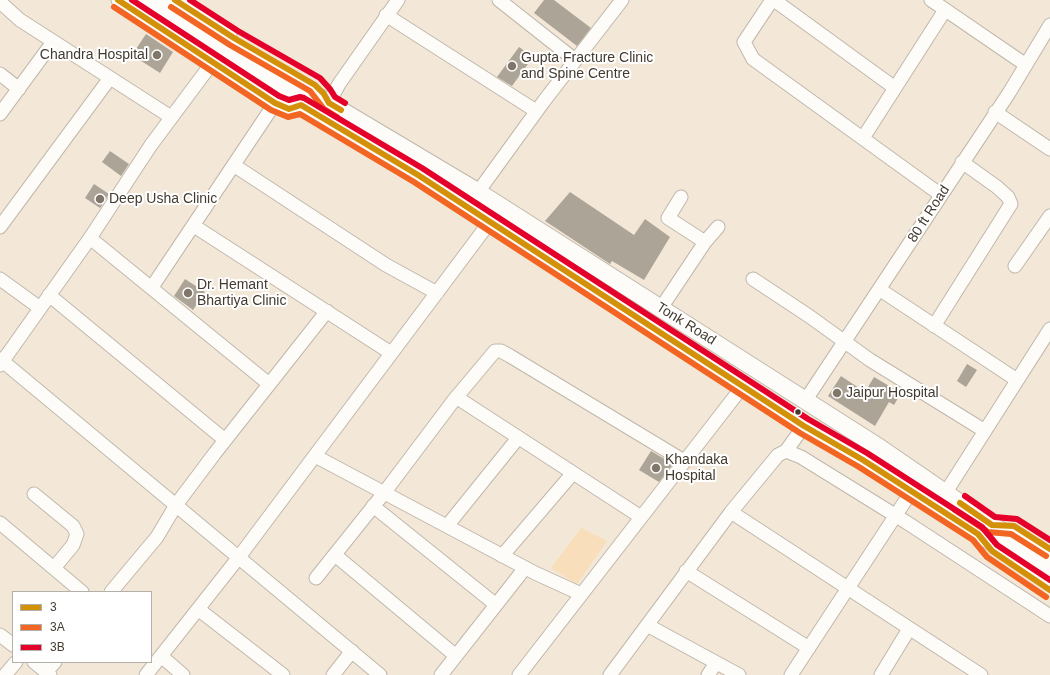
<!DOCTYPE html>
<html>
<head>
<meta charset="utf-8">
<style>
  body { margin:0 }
  #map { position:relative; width:1050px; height:675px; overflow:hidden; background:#f3e8d8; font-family:Arial,sans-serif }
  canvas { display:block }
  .legend { position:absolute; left:12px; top:591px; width:140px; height:72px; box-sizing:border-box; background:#fff; border:1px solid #b3b0ac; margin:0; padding:5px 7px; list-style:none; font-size:12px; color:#423a2f }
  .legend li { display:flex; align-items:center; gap:8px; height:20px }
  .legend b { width:20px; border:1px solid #b3b0ac }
</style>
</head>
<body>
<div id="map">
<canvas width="1050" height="675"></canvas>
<ul class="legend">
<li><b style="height:5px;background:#d39009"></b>3</li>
<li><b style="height:5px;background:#f26522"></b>3A</li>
<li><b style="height:5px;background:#e4002b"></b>3B</li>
</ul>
</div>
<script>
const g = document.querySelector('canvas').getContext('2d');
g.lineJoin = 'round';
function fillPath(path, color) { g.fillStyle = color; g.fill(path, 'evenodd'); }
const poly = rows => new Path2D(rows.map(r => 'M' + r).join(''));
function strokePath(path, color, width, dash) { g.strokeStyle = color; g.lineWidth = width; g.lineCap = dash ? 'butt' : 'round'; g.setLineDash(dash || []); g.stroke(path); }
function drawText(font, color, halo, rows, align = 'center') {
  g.font = font + ' Arial,sans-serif'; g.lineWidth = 4; g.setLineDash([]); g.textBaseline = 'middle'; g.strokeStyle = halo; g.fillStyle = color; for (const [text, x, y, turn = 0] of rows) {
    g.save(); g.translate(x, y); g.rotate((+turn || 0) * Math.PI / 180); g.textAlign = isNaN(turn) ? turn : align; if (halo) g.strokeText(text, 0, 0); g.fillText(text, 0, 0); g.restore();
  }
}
const green = poly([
  [581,528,607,541,577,584,551,568]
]);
const building = poly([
  [544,0,554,0,591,28,577,46,534,13],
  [146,34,173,52,160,73,132,55],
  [519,47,533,57,512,86,497,77],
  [110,151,129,164,121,176,102,162],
  [94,184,109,194,100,208,85,198],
  [570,192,634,235,645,219,670,237,644,280,612,261,610,264,545,221],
  [185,279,205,292,193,310,174,296],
  [967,364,977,370,966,387,957,381],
  [841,376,865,392,874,377,901,393,894,405,889,402,875,426,828,396],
  [651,451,673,464,659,482,639,470]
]);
const minor = poly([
  [118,0,212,63,275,103,289,109,301,105],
  [175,0,230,35],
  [499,0,575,60],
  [772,0,744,42,753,59,941,195],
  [774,0,895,88],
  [931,0,1026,65],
  [0,2,20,20,171,117],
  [386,15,536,111],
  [0,74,19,89],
  [329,103,339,84,398,0],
  [995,112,1050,149],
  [0,114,53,42],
  [863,138,945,10],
  [235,166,386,265,437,293],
  [478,192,544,101,622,0],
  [194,226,391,353],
  [0,227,110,78],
  [90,238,269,384],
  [705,242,718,227],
  [1015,266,1050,216],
  [0,279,40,308],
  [753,279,809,316,870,360,985,431],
  [152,287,275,103],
  [879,289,1017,380],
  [49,295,225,440],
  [661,308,705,242,668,218,681,197],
  [934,326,1011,204,1008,197,997,187,962,162],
  [0,359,380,675],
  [0,365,90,238,151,145,212,63],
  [456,397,641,517],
  [805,401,1009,93,1050,25],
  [786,451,804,426],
  [315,456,535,573,581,594],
  [946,492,1050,329],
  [34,494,73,526,77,534,73,545,54,568],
  [373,506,495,604],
  [731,512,981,675],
  [0,523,82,592],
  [447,526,518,438],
  [335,555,456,656],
  [502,556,573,473],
  [686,571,809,648],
  [316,578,384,493,454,400,495,351,501,351,510,356,684,461],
  [111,592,157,537,176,505,215,453,327,311],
  [198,609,283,675],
  [647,625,739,675],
  [0,635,13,645],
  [161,656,183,675],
  [34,662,50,675],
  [46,672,55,662],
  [5,675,16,662],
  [146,675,239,557,489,223],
  [333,675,352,651],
  [441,675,525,568],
  [519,675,743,386],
  [610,675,731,512,778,455,786,451,801,457,906,522,1050,616],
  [708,675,716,663],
  [791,675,911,492],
  [881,675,909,629]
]);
const major = poly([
  [135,0,263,82,418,175,804,426,863,460,911,492,1050,578],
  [159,0,181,15,478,192,880,448,992,525,1050,562]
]);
const bus1 = poly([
  [118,0,275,103,289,109,301,105,418,175,804,426,863,460,978,534,992,551,1050,590],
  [175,0,234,38,315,85,324,94,329,103,341,110],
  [960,503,992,525,1014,526,1050,549]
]);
const bus2 = poly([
  [114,7,271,110,288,117,300,114,414,182,800,433,859,467,973,540,987,557,1046,597],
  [171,7,230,45,310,91,324,109,337,117],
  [955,510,988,532,1011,534,1046,556]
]);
const bus3 = poly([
  [132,0,279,96,289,100,300,97,304,98,422,168,808,419,867,453,982,527,997,545,1050,580],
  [190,0,238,31,320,78,330,89,335,97,345,103],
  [965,496,995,517,1017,519,1050,540]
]);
const markers = [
  [157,55,5,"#80776a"],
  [512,66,5,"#80776a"],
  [100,199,5,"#80776a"],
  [188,293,5,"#80776a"],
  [837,393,5,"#80776a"],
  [798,412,3.5,"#423a2f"],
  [656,468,5,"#80776a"]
];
const poiNames = [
  ["Chandra Hospital",148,55,"right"],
  ["Gupta Fracture Clinic",521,58],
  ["and Spine Centre",521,74],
  ["Deep Usha Clinic",109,199],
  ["Dr. Hemant",197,285],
  ["Bhartiya Clinic",197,301],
  ["Jaipur Hospital",846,393],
  ["Khandaka",665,460],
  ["Hospital",665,476]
];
const streetNames = [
  ["80 ft Road",929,214,-57],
  ["Tonk Road",686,324,32]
];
fillPath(green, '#f8deba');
fillPath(building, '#ada498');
strokePath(minor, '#c0b7ab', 15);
strokePath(major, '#c0b7ab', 19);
strokePath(minor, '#fdfcf9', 13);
strokePath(major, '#fdfcf9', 17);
strokePath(bus1, '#d39009', 6);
strokePath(bus2, '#f26522', 6);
strokePath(bus3, '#e4002b', 6);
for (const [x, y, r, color] of markers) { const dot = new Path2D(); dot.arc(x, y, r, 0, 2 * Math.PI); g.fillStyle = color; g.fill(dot); strokePath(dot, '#fff', 1.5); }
drawText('14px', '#423a2f', '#fff', poiNames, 'left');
drawText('14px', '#423a2f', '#fff', streetNames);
</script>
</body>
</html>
